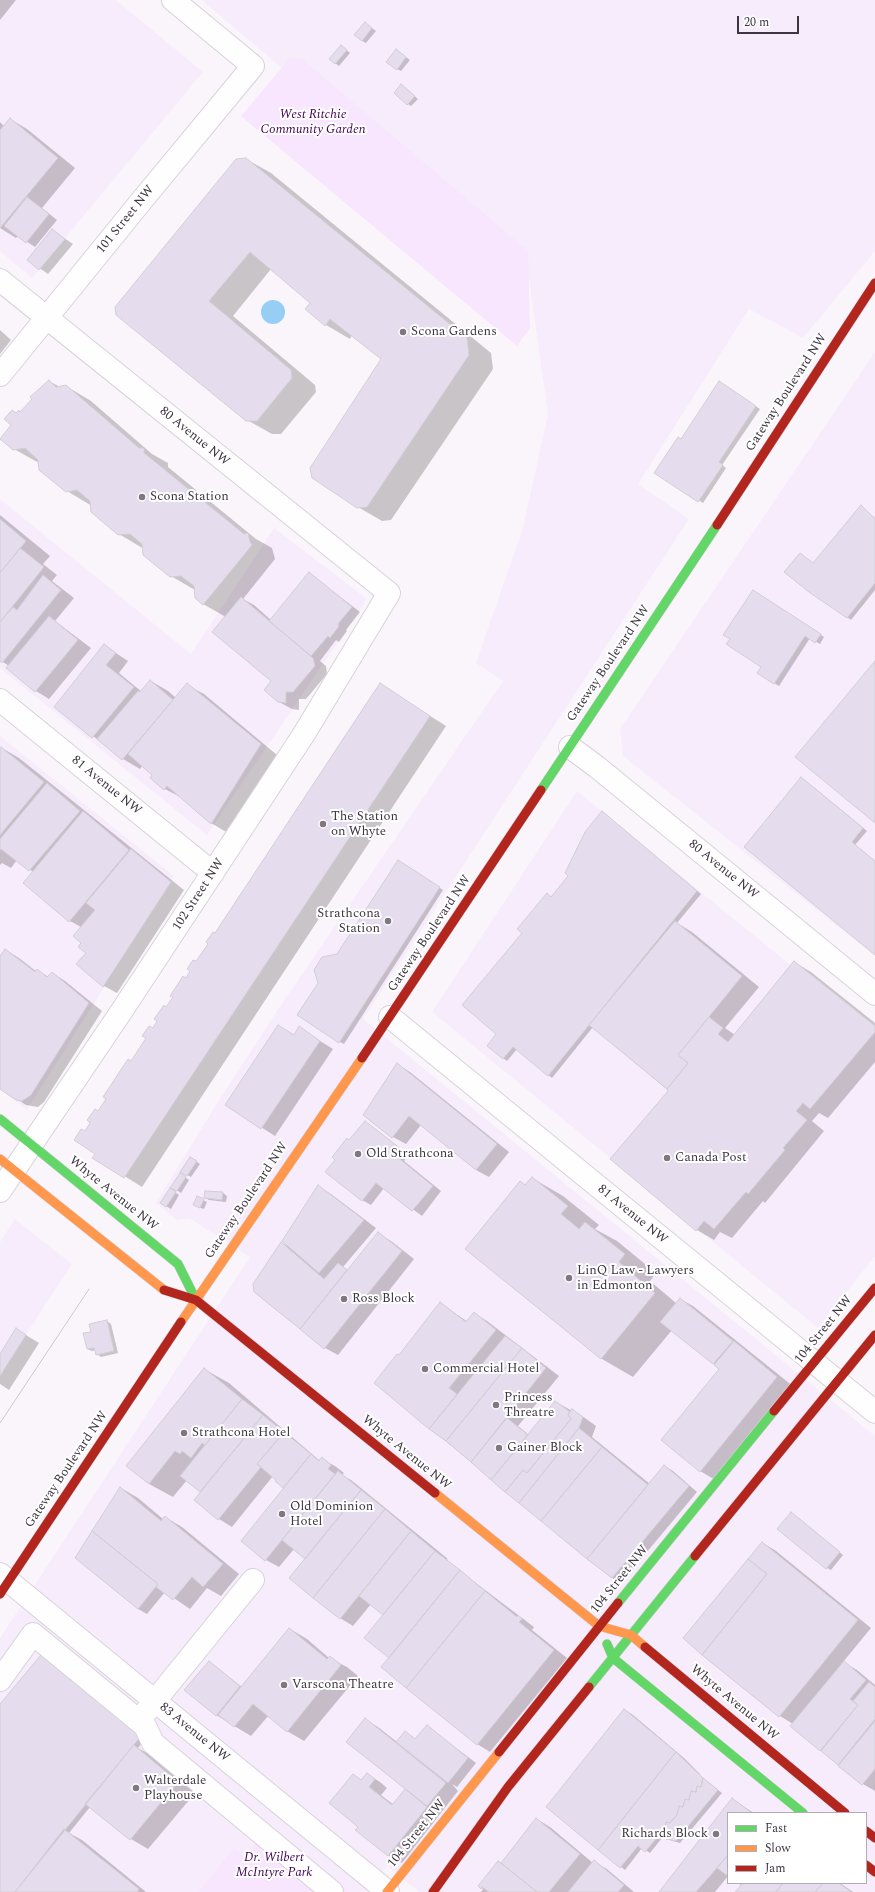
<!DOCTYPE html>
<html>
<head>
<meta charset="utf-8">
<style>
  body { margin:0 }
  #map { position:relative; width:875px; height:1892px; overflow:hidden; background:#faf5fb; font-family:Spectral,serif }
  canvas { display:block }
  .legend { position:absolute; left:727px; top:1812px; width:140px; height:72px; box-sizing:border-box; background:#fff; border:1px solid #b1aeb3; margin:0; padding:5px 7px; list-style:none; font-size:12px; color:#3d3540 }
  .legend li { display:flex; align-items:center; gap:8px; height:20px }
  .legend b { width:20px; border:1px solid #b1aeb3 }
  .scale { position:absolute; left:737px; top:16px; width:62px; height:18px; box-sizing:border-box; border:2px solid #3d3540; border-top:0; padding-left:5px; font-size:12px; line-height:14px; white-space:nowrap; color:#3d3540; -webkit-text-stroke:3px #fff; paint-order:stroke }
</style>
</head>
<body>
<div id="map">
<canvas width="875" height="1892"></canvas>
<ul class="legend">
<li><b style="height:5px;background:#63d668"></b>Fast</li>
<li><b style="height:5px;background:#ff974d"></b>Slow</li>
<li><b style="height:5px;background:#b3261e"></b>Jam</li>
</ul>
<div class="scale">20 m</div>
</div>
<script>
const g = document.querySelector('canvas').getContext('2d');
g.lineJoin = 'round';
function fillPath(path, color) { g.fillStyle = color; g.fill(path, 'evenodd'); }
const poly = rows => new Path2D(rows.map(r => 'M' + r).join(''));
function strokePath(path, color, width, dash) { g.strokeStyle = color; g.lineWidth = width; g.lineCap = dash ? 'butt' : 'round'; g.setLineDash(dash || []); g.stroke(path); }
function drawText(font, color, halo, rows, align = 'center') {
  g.font = font + ' Spectral,serif'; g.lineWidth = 4; g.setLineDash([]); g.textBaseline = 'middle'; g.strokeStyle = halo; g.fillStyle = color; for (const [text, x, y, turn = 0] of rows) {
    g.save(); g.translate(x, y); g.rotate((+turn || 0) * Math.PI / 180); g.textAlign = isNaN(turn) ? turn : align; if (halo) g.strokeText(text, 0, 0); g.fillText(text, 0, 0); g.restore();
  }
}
const built = poly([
  [0,0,116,0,203,72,32,278,0,251],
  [202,0,875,0,875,251,803,338,749,309,638,484,689,519,363,1019,875,1436,875,1892,419,1892,387,1866,366,1892,0,1892,0,1638,250,1257,189,1218,177,1220,156,1203,216,1105,279,1008,503,681,476,663,523,528,548,414,529,279],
  [728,1813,866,1813,866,1883,728,1883],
  [875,352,875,956,623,756,620,729],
  [0,499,191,654,274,528,367,599,207,835,0,668],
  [0,736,174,876,27,1110,0,1089],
  [577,791,875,1034,875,1256,818,1328,432,1012],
  [15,1219,72,1264,0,1374,0,1242]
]);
const green = poly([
  [290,58,302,59,528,251,530,328,517,346,241,116],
  [270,1825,349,1892,199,1892,234,1848,245,1858]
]);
const water = poly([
  '261 312a12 12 0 1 1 24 0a12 12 0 1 1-24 0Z'
]);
const shadow = poly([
  [0,0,16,0,0,20],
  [369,26,376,31,366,43,362,41],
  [342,46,350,53,339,66,335,63],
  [400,53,410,60,401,71,397,69],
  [405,88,418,99,411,106,408,104],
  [10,119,27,129,75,168,42,208,57,220,35,247,18,236,16,238,0,228,0,122,4,126],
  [246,159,271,173,491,353,493,369,391,520,382,521,358,507,382,359,352,335,350,339,326,325,311,303,271,269,233,316,315,385,316,392,281,434,272,434,247,420,117,314],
  [52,230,73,244,48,274,28,260],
  [0,330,11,340,0,354],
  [49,381,60,387,66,386,91,401,152,454,168,463,168,467,256,539,272,548,275,559,243,599,254,605,271,620,309,573,360,612,346,630,347,631,339,642,336,640,320,661,326,666,327,674,306,699,299,699,299,710,292,709,279,702,273,681,226,617,203,604,195,590,171,576,144,549,119,534,92,506,67,491,39,463,14,449,13,411,17,413,21,413],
  [723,385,760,409,722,465,726,468,703,503,656,472],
  [861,506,875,518,875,590,851,620,847,617,800,554,814,564],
  [0,515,50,556,43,564,57,575,52,581,74,598,55,621,91,648,49,699,36,691,7,668,9,666,0,660],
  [757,593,824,637,820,644,810,638,779,686,758,673,762,666],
  [105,646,128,661,119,673,142,692,151,681,168,691,176,698,187,685,204,694,277,755,228,833,211,823,182,798,165,789,153,775,143,765,140,769,123,759,55,707],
  [380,684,446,726,142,1187,94,1157,96,1154,85,1133],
  [2,748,19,758,184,890,117,993,104,986,78,964,87,953,83,942,81,927,70,921,24,883,33,872,17,860,11,868,2,863,0,865,0,750],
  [802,778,867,831,855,845,875,861,875,954],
  [602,812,701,894,677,923,692,932,759,987,725,1028,735,1035,794,962,811,972,875,1023,875,1062,828,1118,819,1113,812,1121,824,1131,765,1203,763,1201,732,1238,720,1232,714,1240,697,1230,612,1159,669,1091,593,1027,552,1078,517,1049,507,1061,503,1058,498,1034,551,897,570,875],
  [402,863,443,890,344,1044,340,1042,337,955],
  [6,950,19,958,37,972,38,971,49,977,52,973,65,981,102,1011,44,1102,38,1107,26,1105,0,1088,0,957],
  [299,1028,333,1049,275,1136,226,1105,294,1035],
  [397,1064,410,1072,509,1152,489,1177,476,1170,421,1125,406,1144,393,1137,365,1114],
  [365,1122,409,1155,404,1161,441,1191,422,1216,384,1188,371,1205,362,1200,350,1141],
  [191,1158,200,1164,191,1177,182,1172],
  [180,1174,189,1180,181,1193,172,1187],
  [532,1178,563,1196,599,1225,595,1229,617,1241,656,1273,650,1281,676,1303,680,1299,693,1306,794,1387,717,1481,700,1471,721,1369,672,1330,633,1377,602,1359,467,1249],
  [319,1187,331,1194,376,1228,343,1267,348,1270,378,1233,391,1241,414,1259,338,1355,325,1348,255,1292,281,1243,290,1247],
  [170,1189,179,1195,171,1209,161,1203],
  [223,1193,227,1196,226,1202,209,1200,205,1198],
  [203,1200,207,1202,204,1209,198,1207],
  [440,1303,468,1322,474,1313,487,1321,559,1376,518,1426,529,1435,556,1402,585,1418,596,1426,592,1437,650,1484,665,1466,673,1471,697,1492,621,1583,612,1578,375,1383,399,1356],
  [107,1321,111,1324,118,1353,101,1357,97,1354,96,1350,92,1351,87,1349,92,1332],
  [16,1329,39,1343,9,1390,0,1384,0,1356],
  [204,1369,229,1383,319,1460,322,1459,335,1466,344,1473,342,1475,351,1480,448,1559,446,1560,464,1574,534,1627,532,1630,567,1658,490,1752,477,1744,382,1667,390,1658,384,1615,371,1604,353,1626,340,1618,306,1559,294,1549,279,1567,266,1560,242,1541,284,1488,276,1481,277,1479,273,1476,232,1527,219,1519,202,1492,187,1480,173,1497,149,1484],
  [121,1488,138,1498,163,1519,165,1517,182,1527,239,1574,221,1596,207,1588,190,1609,165,1592,147,1614,138,1609],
  [795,1515,843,1555,831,1570,827,1568],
  [763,1543,776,1551,871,1628,843,1662,857,1670,875,1685,875,1791,863,1784,792,1726,793,1724,780,1716,703,1654],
  [290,1629,307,1639,329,1658,347,1667,358,1676,304,1741,287,1731,269,1715,251,1736,216,1715,209,1662,242,1687],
  [41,1656,145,1739,138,1748,152,1756,195,1793,148,1849,131,1839,90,1807,69,1833,82,1840,146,1892,0,1892,0,1706],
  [625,1710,633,1715,684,1758,700,1774,699,1775,722,1793,680,1843,662,1838,650,1853,642,1848,625,1870,598,1849],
  [365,1720,378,1727,397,1742,405,1732,416,1739,427,1726,476,1763,457,1787,452,1784,458,1791,402,1863,389,1856,357,1830,360,1827,353,1775,362,1780,367,1774,380,1782,387,1788,381,1795,394,1805,407,1789],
  [732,1799,754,1813,728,1813,728,1876,715,1892,660,1892],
  [537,1819,550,1827,593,1863,594,1862,607,1869,634,1892,481,1892,483,1889,479,1886,501,1864],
  [738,1883,840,1883,853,1892,737,1892,742,1886]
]);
const building = poly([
  [365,22,372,28,362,41,354,35,365,22],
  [341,45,347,50,335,64,329,59,341,45],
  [396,49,406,57,397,70,386,62,396,49],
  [401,84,415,96,407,105,394,93,401,84],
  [10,118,58,158,0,228,0,130,10,118],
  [246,158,467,338,469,355,367,507,357,508,312,478,310,468,381,359,330,319,325,326,305,309,310,303,250,252,209,301,291,370,292,378,257,421,246,421,116,315,115,307,236,159,246,158],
  [27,197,49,214,26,243,4,226,27,197],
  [52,229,65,239,39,270,27,260,52,229],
  [49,380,56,387,66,385,139,448,144,448,144,453,244,534,248,533,250,542,252,545,203,605,195,598,194,586,181,576,170,577,143,555,142,544,130,534,118,535,91,512,90,501,77,490,66,492,39,470,38,460,25,448,13,450,0,439,11,425,4,419,12,410,16,413,19,410,20,412,32,399,30,397,49,380],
  [719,381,756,406,719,462,723,465,698,502,654,473,678,437,681,439,719,381],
  [861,505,875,519,875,583,847,618,809,592,784,572,800,553,813,563,861,505],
  [0,519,26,541,0,573,0,519],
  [20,548,44,567,0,622,0,573,20,548],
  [309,572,352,607,338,624,339,626,330,638,328,636,311,656,269,621,309,572],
  [43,575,61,590,2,663,0,661,0,622,13,607,17,610,43,575],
  [753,590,821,634,815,643,805,636,774,684,757,673,761,667,726,644,730,639,723,635,753,590],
  [241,597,313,658,315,666,293,692,286,692,286,703,278,702,264,690,271,681,212,632,241,597],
  [49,616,78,640,35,692,6,668,49,616],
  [104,644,116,653,106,665,134,687,92,738,54,707,104,644],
  [875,661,875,823,795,757,875,661],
  [150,680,173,700,122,760,97,739,138,691,140,692,150,680],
  [187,683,261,744,211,824,167,786,164,790,150,778,152,775,128,754,187,683],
  [380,683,430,716,124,1178,92,1158,95,1154,74,1140,81,1129,85,1131,90,1123,87,1120,95,1109,98,1111,106,1099,103,1097,128,1059,131,1061,146,1038,142,1036,149,1026,153,1028,157,1021,154,1019,164,1005,166,1007,173,997,170,996,183,976,186,978,190,971,187,969,193,960,196,961,208,944,206,942,213,932,215,933,380,683],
  [1,747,44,782,0,835,0,749,1,747],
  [801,777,863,828,852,842,875,861,875,955,744,847,801,777],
  [47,783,80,811,29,871,1,849,0,850,0,839,47,783],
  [83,811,129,850,69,922,23,883,83,811],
  [602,811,697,891,548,1076,513,1047,503,1059,487,1046,496,1034,462,1005,522,933,517,929,547,893,551,897,568,876,565,873,585,832,602,811],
  [131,849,171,882,103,987,76,964,86,953,78,947,81,943,73,936,95,910,86,903,131,849],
  [398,860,440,887,339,1043,297,1015,318,983,314,970,322,957,337,954,398,860],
  [675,921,742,976,678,1055,688,1063,667,1089,589,1025,675,921],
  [5,949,35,972,37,969,47,977,52,972,89,1003,31,1095,22,1101,16,1100,0,1089,0,956,5,949],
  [794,961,875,1026,875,1032,810,1109,803,1103,796,1111,807,1120,783,1148,785,1150,748,1194,746,1192,714,1229,704,1221,696,1231,610,1159,668,1091,667,1089,688,1063,678,1055,709,1017,723,1028,718,1034,728,1042,794,961],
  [278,1025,294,1035,299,1026,320,1041,261,1129,225,1105,278,1025],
  [397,1063,497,1144,476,1170,409,1116,392,1138,363,1115,397,1063],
  [365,1121,401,1149,396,1156,433,1186,412,1211,376,1183,362,1201,325,1172,335,1160,332,1157,347,1138,349,1140,365,1121],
  [190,1157,197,1161,187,1176,180,1172,190,1157],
  [180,1173,186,1177,177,1191,170,1188,180,1173],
  [532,1177,568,1206,561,1214,579,1229,585,1222,625,1254,619,1262,655,1293,601,1359,465,1249,520,1181,525,1185,532,1177],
  [318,1185,364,1220,319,1273,282,1241,318,1185],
  [170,1188,176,1192,166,1207,160,1203,170,1188],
  [205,1191,223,1192,222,1200,204,1198,205,1191],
  [197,1196,204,1199,200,1208,193,1205,197,1196],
  [378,1232,402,1251,324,1349,300,1329,378,1232],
  [281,1242,324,1279,338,1263,347,1270,300,1329,254,1292,253,1284,281,1242],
  [680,1298,733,1341,713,1364,660,1322,680,1298],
  [440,1302,466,1322,474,1312,496,1330,449,1388,457,1394,429,1429,374,1383,397,1354,399,1355,440,1302],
  [107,1320,114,1351,96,1355,94,1348,87,1349,83,1333,91,1332,89,1324,107,1320],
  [16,1328,26,1335,0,1376,0,1354,16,1328],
  [505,1336,522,1348,446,1441,429,1429,505,1336],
  [734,1341,777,1377,700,1472,661,1440,719,1369,714,1365,734,1341],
  [522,1348,546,1368,471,1462,446,1441,522,1348],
  [204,1368,242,1399,205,1445,202,1443,191,1458,182,1451,180,1454,175,1451,149,1484,126,1466,204,1368],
  [242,1399,263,1415,200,1492,180,1476,242,1399],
  [555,1401,570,1412,568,1415,571,1419,527,1473,523,1470,505,1492,491,1480,555,1401],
  [572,1409,583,1417,579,1428,519,1503,505,1492,523,1470,527,1473,571,1419,568,1415,572,1409],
  [263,1415,284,1432,257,1464,261,1467,218,1520,194,1500,263,1415],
  [507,1418,528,1435,491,1480,471,1462,507,1418],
  [579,1428,602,1447,541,1521,519,1503,579,1428],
  [284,1432,311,1454,283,1488,275,1481,276,1480,257,1464,284,1432],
  [602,1447,648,1485,587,1559,541,1521,602,1447],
  [311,1454,319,1461,322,1457,331,1465,328,1469,335,1474,265,1561,241,1541,311,1454],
  [664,1465,689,1486,612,1578,587,1559,664,1465],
  [338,1471,361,1490,305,1559,282,1540,338,1471],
  [120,1487,161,1521,165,1516,223,1564,203,1587,192,1577,173,1600,156,1587,158,1584,92,1531,120,1487],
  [361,1490,385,1509,313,1598,289,1578,361,1490],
  [385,1509,411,1531,340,1619,313,1598,385,1509],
  [791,1512,840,1552,826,1569,777,1529,791,1512],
  [92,1531,158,1584,138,1609,75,1558,92,1531],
  [411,1531,435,1551,383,1615,359,1596,411,1531],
  [762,1542,858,1620,779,1717,702,1655,767,1574,748,1559,762,1542],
  [435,1551,460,1570,389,1658,364,1638,435,1551],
  [748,1559,767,1574,702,1655,683,1638,748,1559],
  [460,1570,485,1591,406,1688,381,1667,460,1570],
  [485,1591,517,1617,518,1615,522,1619,519,1622,554,1650,477,1745,406,1688,485,1591],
  [289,1628,327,1659,330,1656,341,1665,287,1732,253,1704,234,1727,218,1715,289,1628],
  [41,1655,141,1736,15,1892,0,1892,0,1704,41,1655],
  [209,1661,240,1686,216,1716,184,1690,209,1661],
  [844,1661,866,1680,850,1699,858,1705,820,1751,790,1726,844,1661],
  [869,1682,875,1687,875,1719,838,1765,821,1751,858,1705,853,1701,869,1682],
  [624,1709,676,1752,598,1850,546,1807,624,1709],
  [365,1718,446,1783,427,1806,346,1742,365,1718],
  [875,1721,875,1769,862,1785,838,1766,875,1721],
  [427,1725,468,1758,448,1783,396,1742,405,1731,415,1739,427,1725],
  [134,1745,178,1782,130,1840,85,1804,134,1745],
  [676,1752,703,1778,701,1787,697,1786,696,1792,691,1791,689,1800,685,1799,683,1807,679,1806,677,1815,670,1823,666,1822,665,1828,645,1852,638,1846,620,1868,598,1850,676,1752],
  [367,1773,375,1779,369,1787,392,1805,405,1789,427,1807,388,1856,355,1830,358,1827,329,1803,353,1774,361,1780,367,1773],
  [703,1778,718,1790,676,1841,658,1837,665,1828,666,1822,670,1823,677,1815,679,1806,683,1807,685,1799,689,1800,691,1791,696,1792,697,1786,701,1787,703,1778],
  [732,1798,752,1813,728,1813,728,1855,696,1892,659,1892,732,1798],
  [536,1818,580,1854,549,1892,537,1892,501,1863,536,1818],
  [64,1829,139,1889,137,1892,15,1892,64,1829],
  [728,1855,728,1876,717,1868,728,1855],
  [594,1860,624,1885,618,1892,568,1892,594,1860],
  [498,1861,501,1863,537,1892,489,1892,482,1887,481,1889,478,1886,498,1861],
  [743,1883,783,1883,776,1892,735,1892,743,1883],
  [783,1883,823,1883,815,1892,776,1892,783,1883],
  [823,1883,839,1883,851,1892,815,1892,823,1883]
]);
const street = poly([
  [0,280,389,593,304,734,121,1012,0,1191],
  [0,375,143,199,253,66,173,0],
  [0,700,213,873],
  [570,747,597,767,875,994],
  [390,1017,875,1412],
  [0,1574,388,1892],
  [0,1680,33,1634,145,1726,153,1743,332,1892],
  [145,1713,253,1580]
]);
const fast = poly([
  [541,790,717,525],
  [0,1119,178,1264,196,1300],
  [618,1603,774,1411],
  [607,1644,613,1658,803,1813],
  [589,1687,695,1556]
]);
const slow = poly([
  [0,1159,164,1290],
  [181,1322,362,1058],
  [435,1493,599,1626,631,1635,645,1647],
  [387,1892,499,1752]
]);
const jam = poly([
  [717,525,875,283],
  [362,1058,541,790],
  [164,1290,196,1300,435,1493],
  [774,1411,875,1288],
  [695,1556,875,1335],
  [0,1594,181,1322],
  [645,1647,845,1813],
  [499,1752,618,1603],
  [866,1831,875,1838],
  [866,1865,875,1872],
  [433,1892,508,1787,589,1687]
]);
const tram = poly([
  [0,1423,89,1289]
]);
const markers = [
  [403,332,4,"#7f7881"],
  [142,497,4,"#7f7881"],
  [323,824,4,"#7f7881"],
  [388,921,4,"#7f7881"],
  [358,1154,4,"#7f7881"],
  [667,1158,4,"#7f7881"],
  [569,1278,4,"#7f7881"],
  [344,1299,4,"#7f7881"],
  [425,1369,4,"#7f7881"],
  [496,1405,4,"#7f7881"],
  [184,1433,4,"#7f7881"],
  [499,1448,4,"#7f7881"],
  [282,1514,4,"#7f7881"],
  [284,1685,4,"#7f7881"],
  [136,1788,4,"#7f7881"],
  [716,1834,4,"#7f7881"]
];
const parkNames = [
  ["West Ritchie",313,115],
  ["Community Garden",313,130],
  ["Dr. Wilbert",274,1858],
  ["McIntyre Park",274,1873]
];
const streetNames = [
  ["101 Street NW",126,220,-51],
  ["Gateway Boulevard NW",787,393,-57],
  ["80 Avenue NW",194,437,39],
  ["Gateway Boulevard NW",609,664,-56],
  ["81 Avenue NW",106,786,39],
  ["80 Avenue NW",723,870,39],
  ["102 Street NW",199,895,-57],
  ["Gateway Boulevard NW",430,934,-56],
  ["Whyte Avenue NW",113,1194,39],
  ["Gateway Boulevard NW",247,1201,-56],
  ["81 Avenue NW",632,1215,39],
  ["104 Street NW",824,1330,-51],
  ["Whyte Avenue NW",406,1453,39],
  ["Gateway Boulevard NW",67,1470,-56],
  ["104 Street NW",620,1580,-51],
  ["Whyte Avenue NW",734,1703,40],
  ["83 Avenue NW",194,1733,39],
  ["104 Street NW",417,1834,-51]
];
const poiNames = [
  ["Scona Gardens",411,332],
  ["Scona Station",150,497],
  ["The Station",331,817],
  ["on Whyte",331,832],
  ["Strathcona",380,914,"right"],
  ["Station",380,929,"right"],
  ["Old Strathcona",366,1154],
  ["Canada Post",675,1158],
  ["LinQ Law - Lawyers",577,1271],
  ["in Edmonton",577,1286],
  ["Ross Block",352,1299],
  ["Commercial Hotel",433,1369],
  ["Princess",504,1398],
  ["Threatre",504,1413],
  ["Strathcona Hotel",192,1433],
  ["Gainer Block",507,1448],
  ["Old Dominion",290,1507],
  ["Hotel",290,1522],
  ["Varscona Theatre",292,1685],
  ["Walterdale",144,1781],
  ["Playhouse",144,1796],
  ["Richards Block",708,1834,"right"]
];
fillPath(built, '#f7ecfb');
fillPath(green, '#f7e6fd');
fillPath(water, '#96cef4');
fillPath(shadow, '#0003');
fillPath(building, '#e5ddee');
strokePath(building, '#d2ced6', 1);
strokePath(street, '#d8d1da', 24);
strokePath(fast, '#d8d1da', 10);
strokePath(slow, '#d8d1da', 10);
strokePath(jam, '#d8d1da', 10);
strokePath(street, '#fefefe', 22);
strokePath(fast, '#63d668', 9);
strokePath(slow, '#ff974d', 9);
strokePath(jam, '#b3261e', 9);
strokePath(tram, '#cac9cb', 1);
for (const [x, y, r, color] of markers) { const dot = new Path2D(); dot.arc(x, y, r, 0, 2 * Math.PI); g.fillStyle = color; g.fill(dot); strokePath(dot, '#fff', 1.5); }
drawText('italic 13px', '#420056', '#fff', parkNames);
drawText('13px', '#3d3540', '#fff', streetNames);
drawText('13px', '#3d3540', '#fff', poiNames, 'left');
</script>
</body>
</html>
